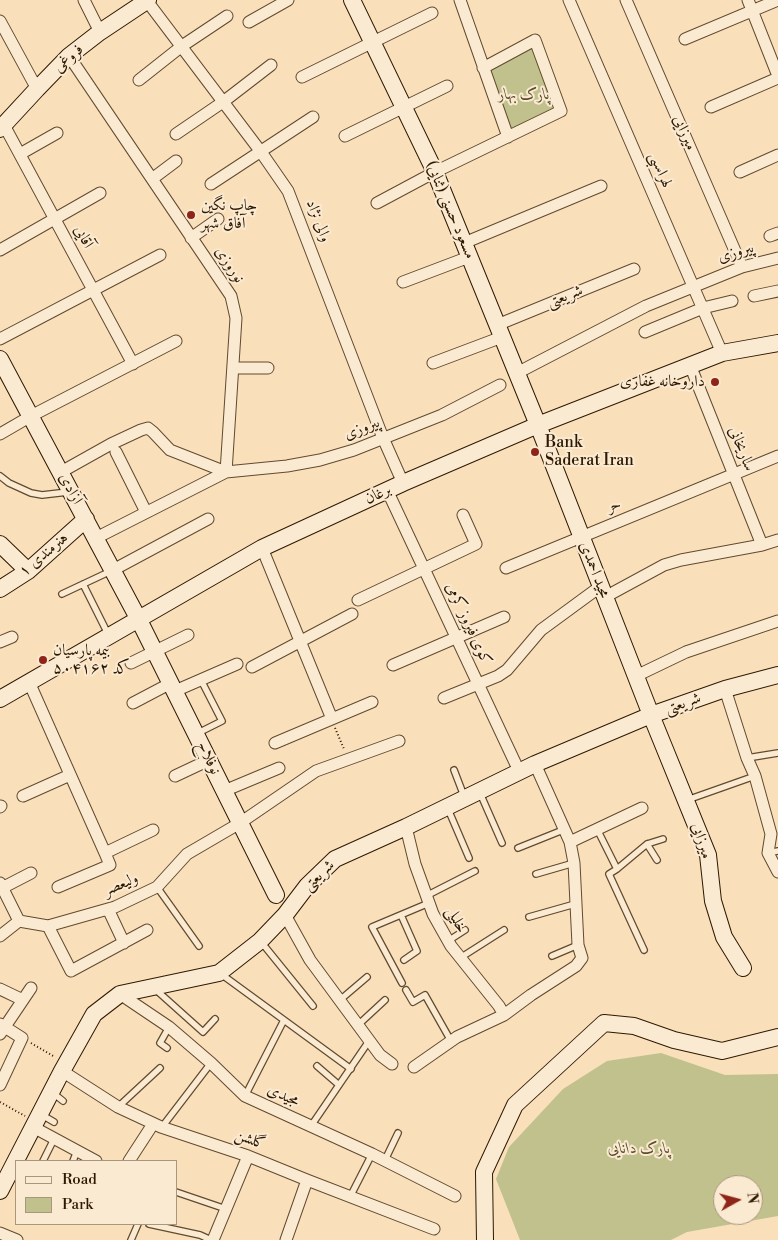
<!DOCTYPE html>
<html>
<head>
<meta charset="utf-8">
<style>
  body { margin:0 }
  #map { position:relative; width:778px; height:1240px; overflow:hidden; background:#f9dfba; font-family:"Libre Bodoni",serif }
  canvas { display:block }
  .legend { position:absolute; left:15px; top:1160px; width:162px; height:65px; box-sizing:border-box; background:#fbead2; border:1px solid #a9967e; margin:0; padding:6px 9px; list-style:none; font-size:15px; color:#2e1900 }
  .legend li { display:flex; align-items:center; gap:10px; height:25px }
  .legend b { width:25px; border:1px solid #a9967e }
  .north { position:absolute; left:713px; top:1175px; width:50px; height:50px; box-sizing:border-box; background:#fbead2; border:1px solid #a9967e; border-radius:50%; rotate:83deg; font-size:14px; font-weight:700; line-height:20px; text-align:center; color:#2e1900 }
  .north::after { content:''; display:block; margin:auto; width:18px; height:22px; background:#8f2418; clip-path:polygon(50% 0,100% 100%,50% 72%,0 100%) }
</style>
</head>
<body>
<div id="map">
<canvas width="778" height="1240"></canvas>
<ul class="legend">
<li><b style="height:6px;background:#fbead2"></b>Road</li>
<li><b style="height:14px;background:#c0c18d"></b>Park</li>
</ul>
<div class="north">N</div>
</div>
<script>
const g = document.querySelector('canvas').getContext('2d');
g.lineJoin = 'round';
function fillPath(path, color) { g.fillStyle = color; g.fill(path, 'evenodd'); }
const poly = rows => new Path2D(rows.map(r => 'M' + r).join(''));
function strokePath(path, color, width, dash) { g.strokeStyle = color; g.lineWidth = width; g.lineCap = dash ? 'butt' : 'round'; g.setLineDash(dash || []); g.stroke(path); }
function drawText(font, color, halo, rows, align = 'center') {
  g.font = font + ' "Libre Bodoni",Amiri,serif'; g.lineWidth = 4; g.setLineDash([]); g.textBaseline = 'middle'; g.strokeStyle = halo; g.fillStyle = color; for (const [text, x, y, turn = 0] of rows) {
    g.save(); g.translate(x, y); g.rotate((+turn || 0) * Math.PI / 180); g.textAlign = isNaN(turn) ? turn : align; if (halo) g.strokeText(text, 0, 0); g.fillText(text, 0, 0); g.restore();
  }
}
const green = poly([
  [532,46,555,108,510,130,489,70],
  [661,1053,725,1075,778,1074,778,1216,687,1232,671,1240,520,1240,496,1179,509,1147,563,1089,607,1061],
  [723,1185,753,1185,753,1215,723,1215]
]);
const path = poly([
  [335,728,344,749],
  [31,1043,55,1057],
  [0,1102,25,1116]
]);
const lane = poly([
  [0,476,9,483,31,493,42,495,68,492],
  [83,584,108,634],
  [62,594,111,571],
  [198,733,222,721,201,680],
  [747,758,778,753],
  [454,770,464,796],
  [480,793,502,843],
  [687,800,755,776],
  [448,809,469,858],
  [597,829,617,869,609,874,644,950],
  [647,844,657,860],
  [518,848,563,830],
  [768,853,778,851],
  [617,869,647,844,663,839],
  [536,874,574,863],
  [157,887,199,946],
  [426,896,475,871],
  [401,915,417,951,404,960],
  [529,917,575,904],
  [448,941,465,930],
  [262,943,313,1006],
  [552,956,578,945],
  [460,958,504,930],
  [221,974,351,1069],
  [402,983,372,927,429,903],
  [155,989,203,1032,215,1019],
  [406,990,413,1002,425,995,451,1041],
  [340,1000,367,977],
  [358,1025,385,1000],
  [167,1048,160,1043,169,1027],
  [317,1066,339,1085],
  [53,1093,63,1101],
  [245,1096,284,1020],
  [118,1107,160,1068],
  [42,1115,54,1122],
  [311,1126,369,1041],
  [162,1127,211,1063],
  [385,1160,398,1133],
  [43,1161,54,1139],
  [73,1161,77,1151],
  [176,1192,226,1209],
  [350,1197,372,1154],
  [149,1224,200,1235,211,1240],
  [131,1240,138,1224]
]);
const street = poly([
  [84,0,100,32],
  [460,0,508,137],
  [569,0,722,353],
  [626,0,742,267],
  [748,0,778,76],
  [147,1,261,152,288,191,383,438,403,483],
  [0,21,37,89],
  [249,22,288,0],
  [685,39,778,0],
  [69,56,231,296,236,318,226,472],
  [302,77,432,13],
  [139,80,182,46,227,16],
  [711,107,778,78],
  [4,125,133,364],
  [176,134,223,102,271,65],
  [345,136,447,86],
  [20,154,57,133],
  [740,172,778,155],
  [152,179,176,161],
  [211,184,313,117],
  [377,203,435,172,561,111,535,40,483,68],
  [770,236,778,233],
  [191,238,218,219],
  [464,243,601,186],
  [0,250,100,193],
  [403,282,469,257],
  [754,296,778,291],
  [497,325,634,269],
  [645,332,703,308,732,301],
  [0,339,160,255],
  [433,363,502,337],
  [690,365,762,545],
  [234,368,268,368],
  [517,373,646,306,742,267,778,258],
  [0,434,31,416,176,341],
  [116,452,146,512],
  [61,472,111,444,141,430,148,428,153,432,170,450,226,472],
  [387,490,519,771],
  [96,538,226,472,287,466,320,460,354,450,442,415,500,385],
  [262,548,332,719],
  [506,568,778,456],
  [113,570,208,519],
  [605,597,664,565,681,560,762,545,778,540],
  [358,600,476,544,463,515],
  [0,642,12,637],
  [131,663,188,635],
  [393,665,504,617],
  [252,667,352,614],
  [636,676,686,652,778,621],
  [29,682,105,853],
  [725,689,747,758,755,776,771,834,768,853,778,872],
  [175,691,237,664],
  [444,698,498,676,507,670,541,630,601,586],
  [133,703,171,683],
  [275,743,372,702],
  [175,776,209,760],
  [224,791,279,768],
  [23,796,70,775],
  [0,807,1,806],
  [406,827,415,864,433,914,451,946,499,1006,504,1015],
  [570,842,642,808],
  [0,883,19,921],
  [58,887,110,865,105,853,153,830],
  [0,889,31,873],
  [108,909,124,943],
  [285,915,310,960,380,1055,392,1064],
  [48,926,71,971,147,930],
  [0,936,19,921,48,926,115,907,157,887,187,854,240,823,316,771,399,741],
  [0,989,23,1000],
  [120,994,169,1027,211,1063,245,1096,372,1154,455,1196],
  [0,1024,22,1038,0,1085],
  [0,1034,31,988],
  [414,1067,457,1037,504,1015,531,995,576,966,582,958,578,945,574,863,570,842,535,764],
  [62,1071,118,1107,161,1127,248,1156,307,1180,434,1229],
  [33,1127,96,1161],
  [129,1161,153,1124],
  [0,1233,17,1240],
  [213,1240,248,1156],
  [286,1240,307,1180]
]);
const secondary = poly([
  [352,0,435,172,538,425,651,715,708,855,713,901,724,937,743,968],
  [0,129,37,89,69,56,100,32,148,0],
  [0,359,139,620,276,895],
  [0,544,28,571],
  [0,589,28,571,86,519],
  [0,699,262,548,403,483,538,425,722,353,778,343],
  [0,1191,62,1071,94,1014,120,994,219,973,260,941,285,915,307,886,335,859,406,827,535,764,651,715,725,689,778,675],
  [485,1240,484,1172,515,1105,604,1023,634,1026,674,1040,722,1051,778,1037]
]);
const markers = [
  [191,215,5,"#8f2418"],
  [715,382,5,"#8f2418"],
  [535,452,5,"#8f2418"],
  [43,660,5,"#8f2418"]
];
const streetNames = [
  ["فروغی",69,59,-42],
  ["میرزایی",684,133,67],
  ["لهراسبی",660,170,67],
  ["مسعود حسنی (ثنایی)",450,210,67],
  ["والی نژاد",318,221,69],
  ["آقایی",83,237,62],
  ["پیروزی",736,253,-17],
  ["نوروزی",229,265,56],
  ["شریعتی",565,297,-22],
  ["پیروزی",362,429,-21],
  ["ساریخانی",741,449,68],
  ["آزادی",70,489,62],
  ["برغان",378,495,-25],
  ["حر",614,506,-22],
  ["هنرمندی ۱",44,555,-40],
  ["مجید احمدی",594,570,69],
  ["کوی فیروز کرمی",468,624,65],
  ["شریعتی",683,704,-20],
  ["نوفلاح",208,758,64],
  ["میرزایی",701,841,72],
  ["شریعتی",319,876,-44],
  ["ولیعصر",121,885,-23],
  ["خلیلی",456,920,61],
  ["مجیدی",283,1096,24],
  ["گلشن",250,1140,20]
];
const parkNames = [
  ["پارک‌ بهار",524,95],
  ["پارک دانایی",639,1149]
];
const poiNames = [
  ["چاپ نگین",201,206],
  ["آفاق شهر",201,224],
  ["داروخانه غفاری",705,382,"right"],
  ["Bank",545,443],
  ["Saderat Iran",545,461],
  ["بیمه پارسیان",53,651],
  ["کد ۵۰۴۱۶۲",53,669]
];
fillPath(green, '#c0c18d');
strokePath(lane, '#614a2e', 8);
strokePath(street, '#614a2e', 13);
strokePath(secondary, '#2e1900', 18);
strokePath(path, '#2e1900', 2, [1, 2.5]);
strokePath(lane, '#fbead2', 5.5);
strokePath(street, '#fbead2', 11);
strokePath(secondary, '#fbead2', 16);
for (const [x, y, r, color] of markers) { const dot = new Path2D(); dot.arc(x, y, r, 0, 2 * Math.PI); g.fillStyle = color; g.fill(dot); strokePath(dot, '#fbead2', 2); }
drawText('16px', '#2e1900', '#fbead2', streetNames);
drawText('italic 16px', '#5a4b2a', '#fbead2', parkNames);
drawText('16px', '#2e1900', '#fbead2', poiNames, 'left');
</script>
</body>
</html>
